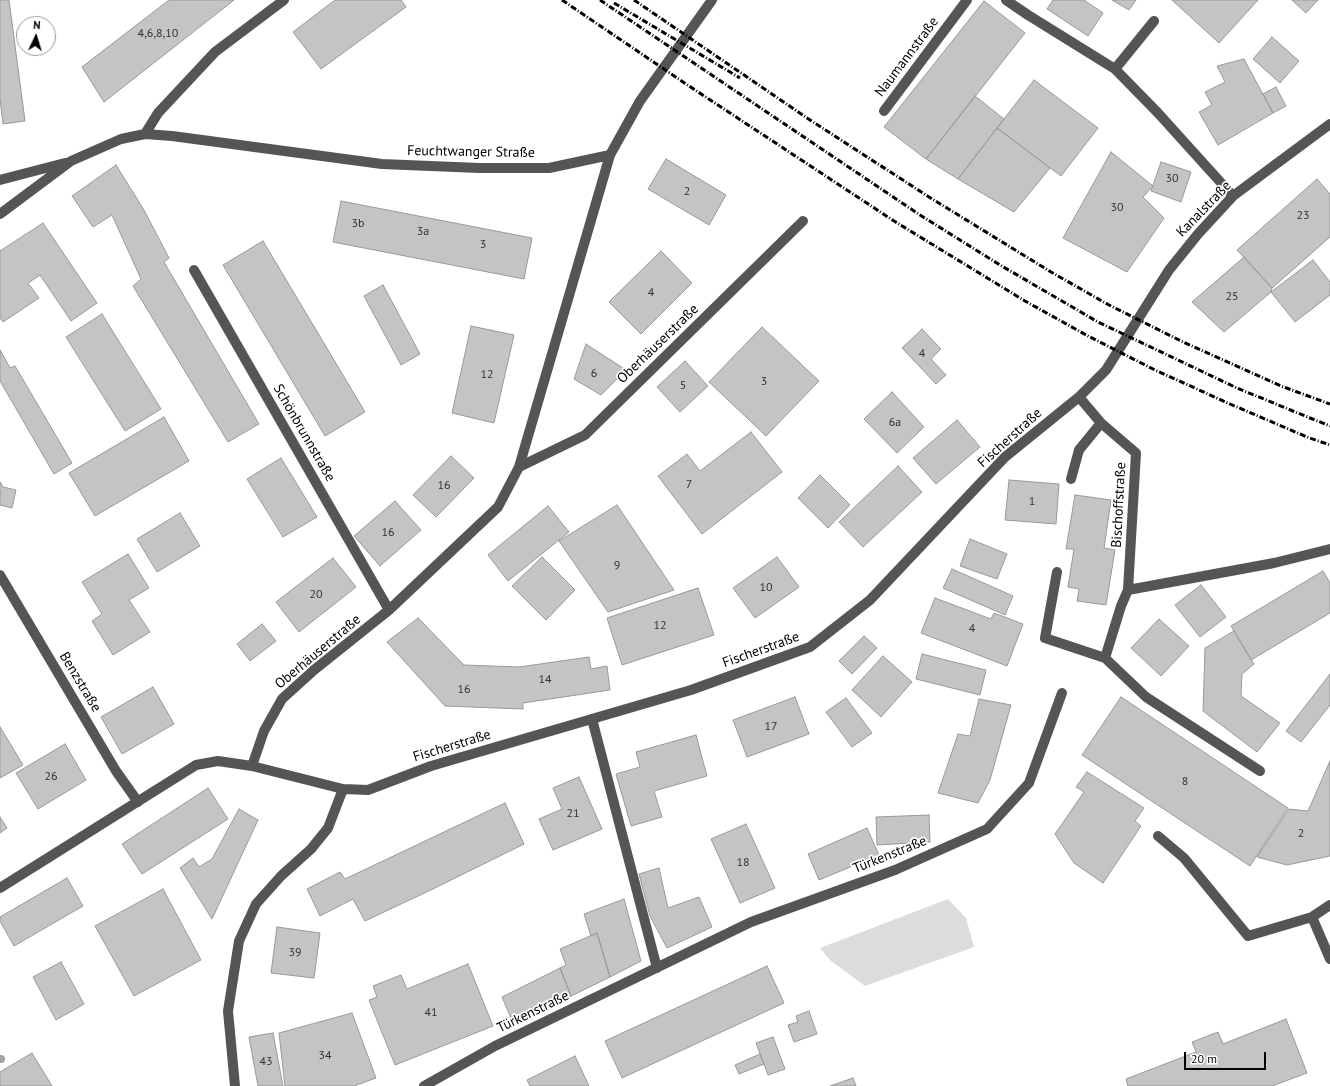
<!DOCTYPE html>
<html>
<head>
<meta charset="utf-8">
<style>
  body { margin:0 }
  #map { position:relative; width:1330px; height:1086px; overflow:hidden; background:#fff; font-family:"PT Sans",sans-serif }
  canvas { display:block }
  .north { position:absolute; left:16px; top:16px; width:40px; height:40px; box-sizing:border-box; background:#fff; border:1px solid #999; border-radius:50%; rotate:4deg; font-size:11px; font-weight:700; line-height:16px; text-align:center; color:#000 }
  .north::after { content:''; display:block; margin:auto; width:14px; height:18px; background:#000; clip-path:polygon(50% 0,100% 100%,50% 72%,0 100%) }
  .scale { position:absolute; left:1184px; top:1052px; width:82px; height:18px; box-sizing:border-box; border:2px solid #000; border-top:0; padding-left:5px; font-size:12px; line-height:14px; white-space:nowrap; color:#000; -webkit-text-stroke:3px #fff; paint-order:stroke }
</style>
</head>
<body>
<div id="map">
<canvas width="1330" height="1086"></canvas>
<div class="north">N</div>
<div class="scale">20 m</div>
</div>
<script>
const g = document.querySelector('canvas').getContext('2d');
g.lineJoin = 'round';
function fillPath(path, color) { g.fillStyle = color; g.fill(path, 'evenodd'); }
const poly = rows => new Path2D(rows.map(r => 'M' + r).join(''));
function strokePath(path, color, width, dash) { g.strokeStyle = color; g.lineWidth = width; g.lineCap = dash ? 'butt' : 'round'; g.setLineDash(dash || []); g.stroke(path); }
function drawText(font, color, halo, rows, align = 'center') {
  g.font = font + ' "PT Sans",sans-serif'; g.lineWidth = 3.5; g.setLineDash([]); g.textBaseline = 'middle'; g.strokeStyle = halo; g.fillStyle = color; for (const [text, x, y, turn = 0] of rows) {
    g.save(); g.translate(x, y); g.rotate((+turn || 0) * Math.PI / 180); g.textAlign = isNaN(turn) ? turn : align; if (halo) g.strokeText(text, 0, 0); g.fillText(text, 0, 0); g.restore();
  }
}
const green = poly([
  [948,899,966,918,974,947,865,986,831,961,820,948]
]);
const stream = poly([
  [0,1059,1,1059]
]);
const building = poly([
  [0,0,9,0,25,121,3,124,0,99,0,0],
  [169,0,234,0,104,102,82,67,169,0],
  [335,0,401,0,406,7,321,69,293,32,335,0],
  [1053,0,1084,0,1103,13,1088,36,1047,9,1053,0],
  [1112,0,1136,0,1129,10,1112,0],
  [1172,0,1258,0,1219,43,1172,0],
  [1292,0,1318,0,1306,13,1292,0],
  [984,1,1025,33,926,159,884,127,984,1],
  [1272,37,1299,61,1280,83,1253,59,1272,37],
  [1244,59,1273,113,1218,145,1199,112,1212,105,1205,92,1225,82,1217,66,1244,59],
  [1034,80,1098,128,1061,176,997,128,1034,80],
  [1276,87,1286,106,1273,113,1263,94,1276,87],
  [975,96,1004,119,958,179,926,159,975,96],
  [997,128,1050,168,1014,212,958,179,997,128],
  [1111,152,1153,186,1143,197,1164,218,1127,272,1063,238,1111,152],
  [666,159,726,195,709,225,648,189,666,159],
  [1161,162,1191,172,1181,202,1151,191,1161,162],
  [116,165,144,210,169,258,164,262,259,424,228,442,133,286,141,279,112,215,93,227,72,196,116,165],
  [1317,179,1330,194,1330,237,1272,288,1237,250,1317,179],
  [341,201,532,238,524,279,333,242,341,201],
  [43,223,97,303,71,321,40,275,28,283,39,298,3,322,0,318,0,251,43,223],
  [263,241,365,412,325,436,223,265,263,241],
  [661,251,692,283,641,334,609,302,661,251],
  [1244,257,1272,288,1271,292,1224,332,1192,302,1244,257],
  [1313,260,1330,282,1330,295,1295,322,1271,292,1313,260],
  [383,285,420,354,401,365,364,296,383,285],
  [102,314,161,409,125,431,66,337,102,314],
  [471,326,514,335,494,423,452,413,471,326],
  [762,327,819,381,766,436,709,382,762,327],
  [922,329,941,349,931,359,946,375,936,384,902,348,922,329],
  [586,344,626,370,601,395,574,379,586,344],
  [0,350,10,368,15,366,72,463,54,474,0,381,0,350],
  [685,361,708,386,680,412,657,387,685,361],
  [892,392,924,427,897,453,864,419,892,392],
  [164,417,189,461,95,516,69,473,164,417],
  [957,420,980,447,936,484,913,458,957,420],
  [751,432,782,472,702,534,658,476,687,454,700,471,751,432],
  [451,456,474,478,436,517,413,495,451,456],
  [281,458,317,517,283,537,247,479,281,458],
  [898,466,922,492,863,547,839,522,898,466],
  [820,475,850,505,828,528,798,498,820,475],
  [1009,480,1059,484,1056,524,1005,520,1009,480],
  [0,482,3,487,16,490,12,508,0,505,0,482],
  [1075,495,1111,500,1104,548,1115,550,1106,605,1077,601,1079,589,1068,587,1074,549,1066,549,1075,495],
  [395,501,421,530,380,566,354,536,395,501],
  [617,505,674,590,608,612,559,541,617,505],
  [548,506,569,532,508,581,488,555,548,506],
  [180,513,200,546,157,572,137,539,180,513],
  [970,539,1007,554,997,579,960,566,970,539],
  [128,554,149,588,129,600,150,632,113,655,92,621,102,614,82,582,128,554],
  [542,557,575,590,546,620,512,586,542,557],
  [777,557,799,587,755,618,733,588,777,557],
  [333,558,356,587,299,632,276,602,333,558],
  [952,569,1013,596,1005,615,943,588,952,569],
  [1323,571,1330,583,1330,613,1251,660,1231,626,1323,571],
  [1201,585,1226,617,1200,637,1175,605,1201,585],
  [698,588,714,635,622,665,607,618,698,588],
  [935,598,991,619,994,613,1023,624,1007,666,921,633,935,598],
  [418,618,464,665,519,667,589,657,591,669,607,666,610,690,523,703,523,709,445,706,387,642,418,618],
  [1159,619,1189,646,1161,676,1131,648,1159,619],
  [262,624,276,641,250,661,237,644,262,624],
  [1234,631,1254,664,1242,674,1241,696,1280,723,1257,752,1203,711,1205,648,1234,631],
  [864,636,877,648,852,674,839,661,864,636],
  [922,654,986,670,980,695,916,679,922,654],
  [883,656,912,682,881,717,852,690,883,656],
  [1330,674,1330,705,1301,742,1286,731,1330,674],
  [153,687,174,724,122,754,101,717,153,687],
  [795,697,809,734,747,757,733,720,795,697],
  [1121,697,1288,808,1250,866,1082,755,1121,697],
  [846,698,872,733,852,747,826,712,846,698],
  [979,699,1011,705,990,780,978,803,938,793,958,734,970,736,979,699],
  [0,727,23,765,0,778,0,727],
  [696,735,707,776,654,791,662,817,631,826,616,774,640,767,636,752,696,735],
  [65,744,86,780,38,809,16,773,65,744],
  [1330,761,1330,856,1287,865,1257,857,1289,809,1308,811,1330,761],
  [1087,772,1144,808,1135,821,1141,826,1103,883,1074,863,1055,834,1084,792,1076,787,1087,772],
  [579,777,602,829,553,850,539,819,562,809,553,788,579,777],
  [208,788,228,819,142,874,122,844,208,788],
  [505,803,524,844,435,888,365,921,353,899,320,916,307,889,340,872,345,879,505,803],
  [239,809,258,820,212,919,180,868,193,858,199,867,212,859,239,809],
  [929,815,930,842,877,845,876,817,929,815],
  [0,817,7,828,0,833,0,817],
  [746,824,775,888,740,903,711,839,746,824],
  [867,828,879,855,819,880,808,854,867,828],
  [659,868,668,908,699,897,712,927,667,948,650,916,639,874,659,868],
  [67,878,83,906,14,946,0,921,0,917,67,878],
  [163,889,201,960,134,996,95,926,163,889],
  [624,899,641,961,610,977,597,933,591,936,584,914,624,899],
  [277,927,320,933,314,978,271,973,277,927],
  [597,933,610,977,571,996,560,968,566,965,560,949,597,933],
  [61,962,84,1004,56,1020,33,977,61,962],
  [468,964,493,1026,395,1065,369,1000,377,997,373,986,401,975,407,989,468,964],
  [767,966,784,1003,622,1078,605,1041,767,966],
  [560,968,571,996,514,1025,502,997,560,968],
  [809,1011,817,1034,794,1042,788,1025,798,1022,796,1016,809,1011],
  [352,1013,376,1078,354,1086,285,1086,279,1033,352,1013],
  [1286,1019,1307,1073,1272,1086,1128,1086,1126,1079,1196,1052,1192,1042,1218,1032,1223,1044,1286,1019],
  [273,1033,283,1086,258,1086,249,1037,273,1033],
  [773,1037,785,1069,768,1075,756,1043,773,1037],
  [32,1053,52,1086,0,1086,0,1072,32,1053],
  [760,1054,764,1064,739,1074,735,1065,760,1054],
  [575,1056,589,1086,530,1086,527,1080,575,1056],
  [853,1078,856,1086,830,1086,853,1078]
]);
const minor = poly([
  [1006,0,1028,15,1115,69,1158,113,1233,196],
  [1115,69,1154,21],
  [884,111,967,0],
  [145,134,158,113,215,52,284,0],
  [0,180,65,163],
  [0,214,71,161,121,139,145,134,172,136,382,164,479,168,549,168,610,155],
  [194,270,389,610],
  [1079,397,1101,423,1136,453,1128,590,1121,606,1105,658],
  [519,467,585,435,803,221],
  [1071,479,1079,450,1101,423],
  [1057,572,1045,638,1105,658,1146,697,1260,771],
  [0,575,116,771,138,802],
  [1128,590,1274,563,1330,549],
  [592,719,657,968],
  [252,766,264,731,282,699,314,670,389,610,498,507,519,467,610,155,640,101,712,0],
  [1158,836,1184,858,1248,936,1312,917],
  [0,888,196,765,218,761,252,766,343,789,368,790,431,766,691,690,810,647,870,600,1005,457,1079,397,1106,370,1169,270,1198,234,1233,196,1330,124],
  [1330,905,1312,917,1330,959],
  [235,1086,228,1011,239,941,256,904,281,876,311,849,328,828,343,789],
  [424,1086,495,1046,751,922,895,870,987,829,1029,783,1062,693]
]);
const rail = poly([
  [562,0,686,84,894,221,1025,301,1088,336,1155,370,1230,404,1307,437,1330,445],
  [600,0,920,215,1000,265,1098,322,1237,388,1310,418,1330,426],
  [634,0,810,120,929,197,1051,272,1109,305,1181,341,1281,386,1330,404],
  [614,3,740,78]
]);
const numberNames = [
  ["4,6,8,10",158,34],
  ["30",1172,179],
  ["2",687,192],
  ["30",1117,208],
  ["23",1303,216],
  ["3b",358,224],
  ["3a",423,232],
  ["3",483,245],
  ["4",651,293],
  ["25",1232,297],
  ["4",922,354],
  ["6",594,374],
  ["12",487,375],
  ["3",764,382],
  ["5",683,386],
  ["6a",895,423],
  ["7",689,485],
  ["16",444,486],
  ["1",1032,502],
  ["16",388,533],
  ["9",617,566],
  ["10",766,588],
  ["20",316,595],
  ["12",660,626],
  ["4",972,629],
  ["14",545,680],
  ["16",464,690],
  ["17",771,727],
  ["26",51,777],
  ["8",1185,782],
  ["21",573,814],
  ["2",1301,834],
  ["18",743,863],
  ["39",295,953],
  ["41",431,1013],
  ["34",325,1056],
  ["43",266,1062]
];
const streetNames = [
  ["Naumannstraße",907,57,-53],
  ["Feuchtwanger Straße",471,152,1],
  ["Kanalstraße",1204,209,-46],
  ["Oberhäuserstraße",658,344,-44],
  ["Schönbrunnstraße",304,433,60],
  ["Fischerstraße",1010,438,-42],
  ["Bischoffstraße",1119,505,-87],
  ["Fischerstraße",761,650,-20],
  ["Oberhäuserstraße",318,652,-40],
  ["Benzstraße",80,682,59],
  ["Fischerstraße",452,746,-17],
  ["Türkenstraße",890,855,-22],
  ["Türkenstraße",533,1012,-26]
];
fillPath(green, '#dcdcdc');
strokePath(stream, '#a3a3a3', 8);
fillPath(building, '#c4c4c4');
strokePath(building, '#999', 1);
strokePath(minor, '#555', 10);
strokePath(rail, '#000', 3, [6, 2, 1, 2]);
drawText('12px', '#313131', null, numberNames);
drawText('14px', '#000', '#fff', streetNames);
</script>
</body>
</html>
